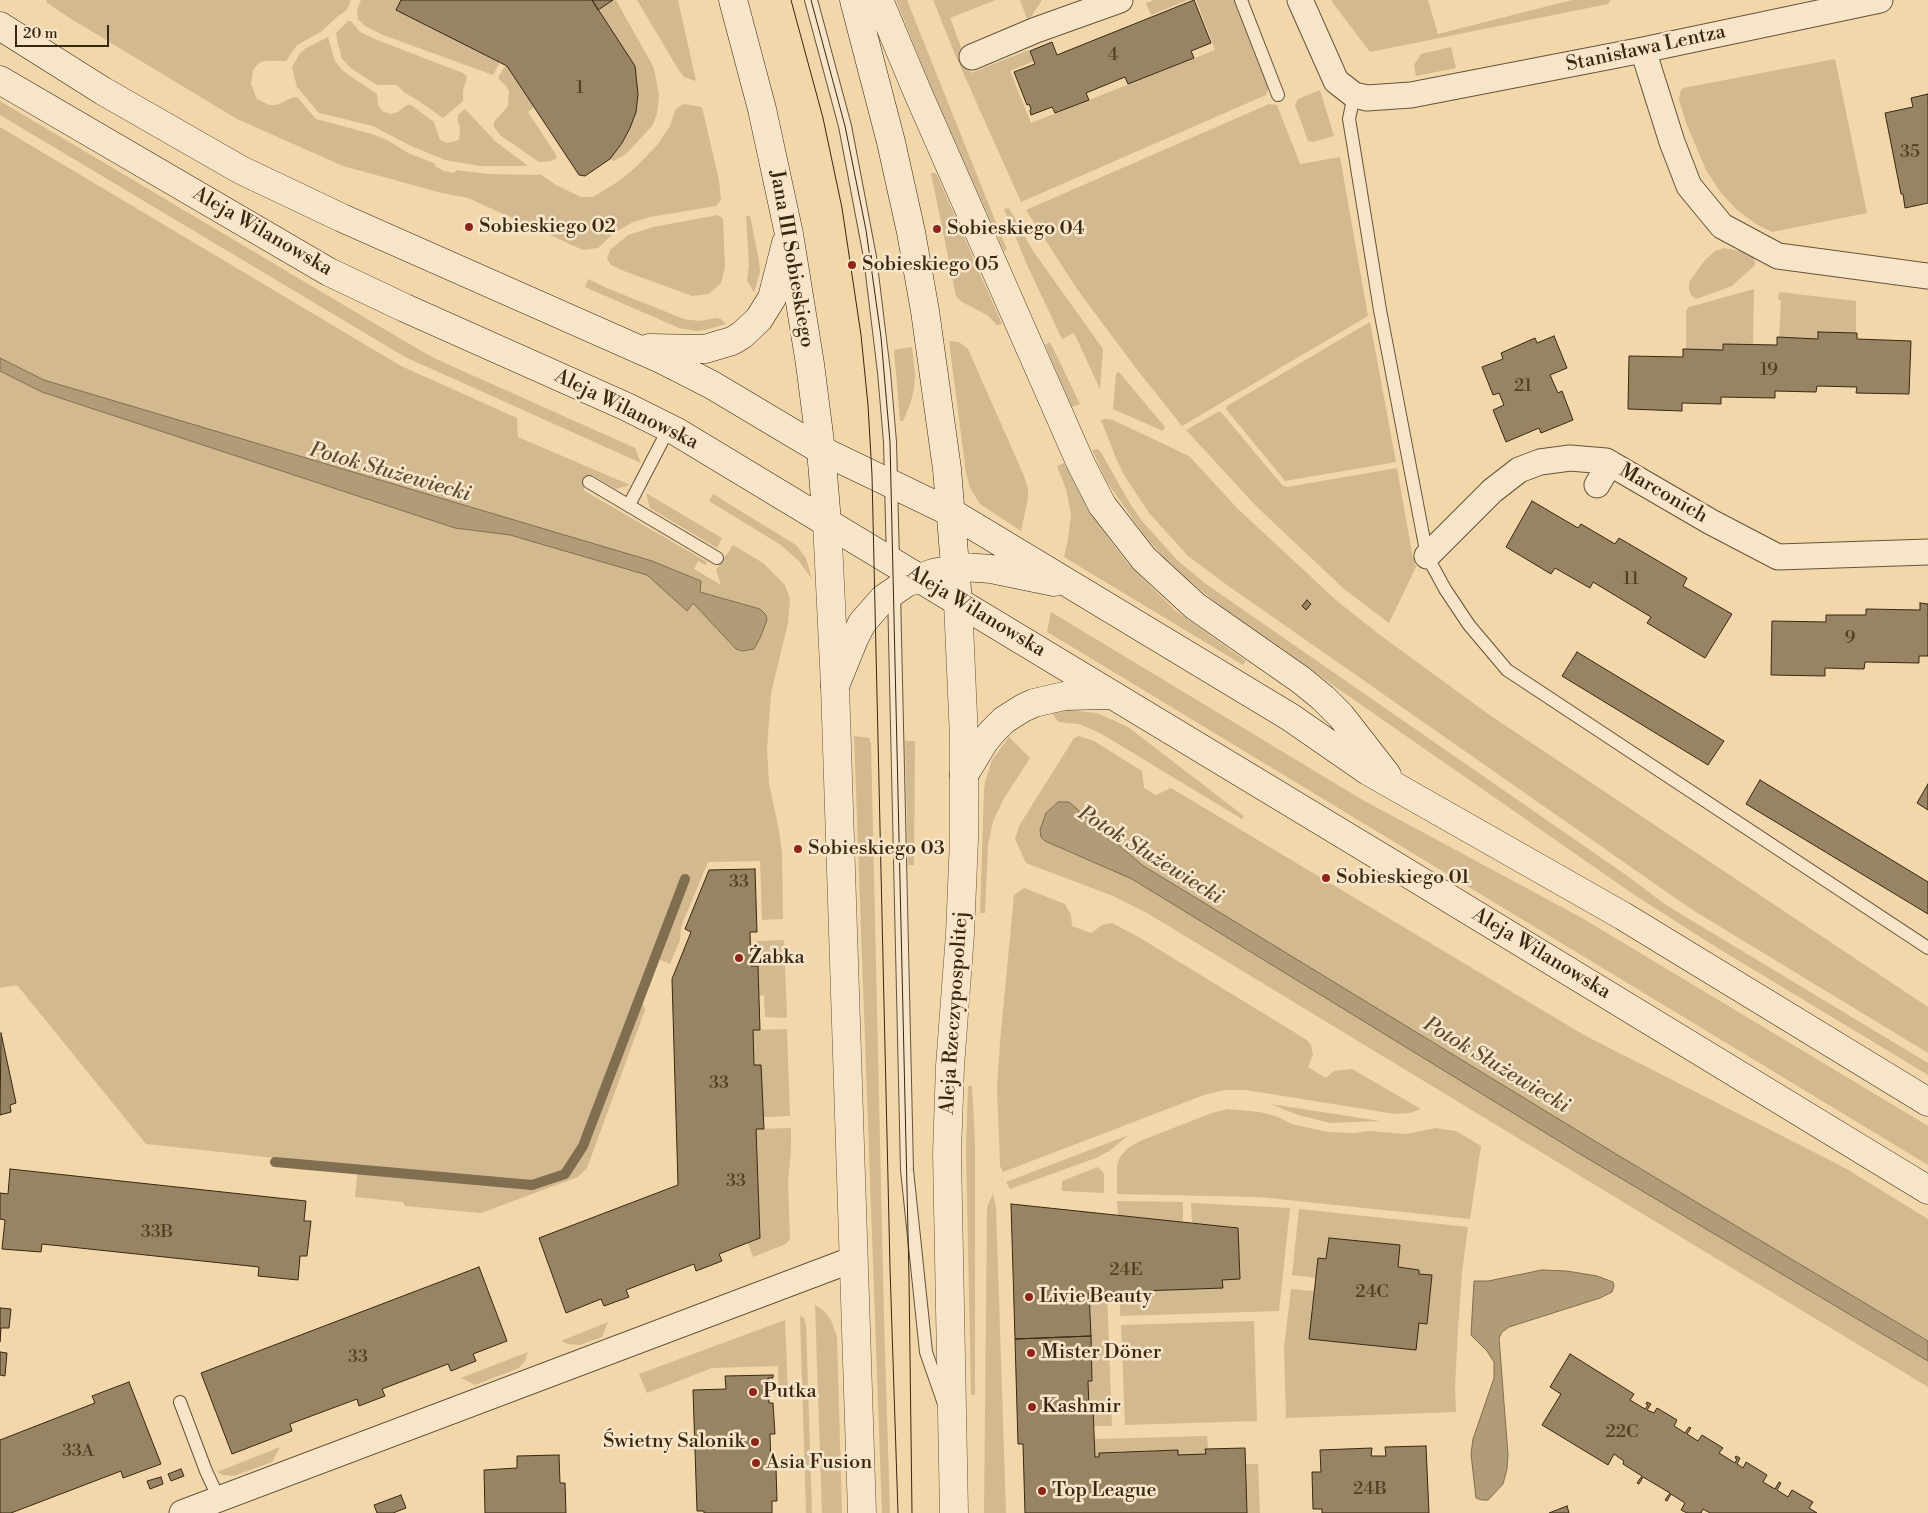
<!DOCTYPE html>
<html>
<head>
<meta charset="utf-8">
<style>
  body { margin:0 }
  #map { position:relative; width:1928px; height:1513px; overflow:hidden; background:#f1d7aa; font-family:"Libre Bodoni",serif }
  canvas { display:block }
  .scale { position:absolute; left:15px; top:25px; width:94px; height:22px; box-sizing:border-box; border:2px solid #382713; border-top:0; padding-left:6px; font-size:15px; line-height:18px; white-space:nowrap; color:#382713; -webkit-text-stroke:4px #f6e5c8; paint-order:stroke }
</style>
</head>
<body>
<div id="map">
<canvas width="1928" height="1513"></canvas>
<div class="scale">20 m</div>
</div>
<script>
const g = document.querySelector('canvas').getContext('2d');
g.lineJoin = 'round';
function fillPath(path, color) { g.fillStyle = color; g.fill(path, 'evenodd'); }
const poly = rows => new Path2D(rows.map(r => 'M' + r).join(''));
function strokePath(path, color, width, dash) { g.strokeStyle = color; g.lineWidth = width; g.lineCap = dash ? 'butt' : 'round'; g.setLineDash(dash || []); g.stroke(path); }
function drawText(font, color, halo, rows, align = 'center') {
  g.font = font + ' "Libre Bodoni",serif'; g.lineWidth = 5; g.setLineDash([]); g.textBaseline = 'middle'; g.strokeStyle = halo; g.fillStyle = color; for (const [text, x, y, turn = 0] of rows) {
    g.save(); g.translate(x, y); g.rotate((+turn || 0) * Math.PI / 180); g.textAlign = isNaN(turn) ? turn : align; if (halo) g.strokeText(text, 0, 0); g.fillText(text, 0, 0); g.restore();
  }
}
const green = poly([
  [47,0,351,0,346,11,338,16,321,32,297,45,286,61,265,61,259,63,253,70,251,84,257,99,269,105,276,105,294,97,298,98,316,119,372,134,387,140,408,153,436,164,435,166,444,171,455,173,456,170,488,174,538,175,540,174,556,185,581,197,593,197,619,181,636,167,658,144,670,126,675,110,681,105,685,104,702,107,719,180,721,200,716,206,650,217,633,222,614,233,598,248,583,250,468,198,442,193,343,166,237,119,68,17,46,2],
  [361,0,401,0,499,61,499,64,493,75,383,35,365,26,358,19,357,10],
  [613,0,616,0,654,68,659,95,657,114,652,126,626,154,614,161,610,159,611,157,622,143,630,128,636,112,638,94,635,66,598,10],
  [637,0,678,0,696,81,684,77,678,69],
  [896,0,907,0,1007,250,1004,251,935,97],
  [933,0,996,0,950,18,971,73,1029,50,1034,61,1010,71,1031,123,1215,50,1196,0,1234,0,1269,87,1266,95,1021,202,956,57],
  [1020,0,1042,0,1031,17,1027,19],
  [1154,0,1188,0,1151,15,1146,3],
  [1332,0,1428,0,1438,34,1572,0,1611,0,1608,4,1370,52,1332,2],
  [348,21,351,21,360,32,377,40,463,73,467,77,463,91,463,101,443,118,419,101,405,93,397,85,377,85,352,69,342,59,337,40,336,33],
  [328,37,335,61,343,71,377,94,378,105,382,111,390,114,398,112,407,105,411,105,434,122,440,140,447,143,459,140,460,127,458,122,458,115,465,109,495,141,527,165,527,166,481,166,445,160,411,146,373,126,319,113,297,87,292,67,300,53,306,48],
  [1451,47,1456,68,1416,76,1414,65,1421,54],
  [1835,59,1867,213,1772,232,1756,224,1737,210,1721,193,1706,170,1686,123,1679,100,1680,92,1683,88],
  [507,66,534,107,528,112,555,153,557,158,551,161,539,162,500,135,494,127,494,122,508,106,509,91,506,86,498,78,504,67],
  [1320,90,1334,136,1313,142,1308,141,1295,105,1298,99],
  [0,101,411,345,436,359,635,448,641,463,405,357,0,115],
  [1269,104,1277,105,1300,164,1340,157,1368,316,1182,426,1135,367,1077,289,1026,210],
  [0,127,401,366,517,418,518,437,630,485,616,489,592,475,583,490,707,562,705,565,698,561,694,569,721,585,716,570,733,545,763,563,785,585,790,599,788,623,771,693,767,748,769,784,778,825,782,853,783,919,762,920,760,861,708,862,681,927,680,940,670,964,658,959,641,998,645,1010,587,1168,578,1177,481,1213,405,1206,403,1202,355,1197,358,1167,146,1144,17,985,0,988,0,371,42,392,455,528,510,535,647,575,687,611,693,603,736,648,742,651,759,609,699,592,652,561,44,380,0,358],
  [931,173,936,173,1002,324,997,325,987,315,962,302,956,296],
  [1009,208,1033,251,1103,349,1100,389,1074,333,1062,339,1027,265,1004,209],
  [718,215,723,219,725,267,721,283,709,294,692,296,624,271,611,265,607,259,610,250,628,235,653,227],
  [746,216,750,216,759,261,760,272,754,293,747,280,749,266],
  [1724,248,1750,253,1754,258,1755,265,1732,286,1696,299,1691,295,1689,289,1689,282,1705,260,1715,251],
  [588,279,609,289,684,319,699,321,717,318,721,319,726,324,705,330,696,331,679,328,585,287],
  [1754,289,1753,344,1724,344,1723,350,1686,349,1686,310,1689,307],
  [1779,292,1856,301,1856,333,1818,332,1818,339,1779,338,1781,300,1778,300],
  [1370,322,1396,462,1285,481,1226,409,1227,406],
  [949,341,959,342,968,349,1024,476,1028,489,1028,498,1021,531,980,504,970,488,966,473],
  [1050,342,1080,404,1072,407,1045,345],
  [912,347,915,374,914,389,910,405,903,421,900,421,894,350],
  [1119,372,1165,427,1163,431,1113,409,1116,374],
  [1218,412,1221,412,1282,485,1287,487,1397,468,1412,553,1416,567,1389,623,1344,589,1256,506,1186,430],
  [1106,419,1113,420,1189,456,1238,509,1337,601,1380,635,1491,716,1928,1007,1928,1053,1691,909,1227,585,1188,556,1149,513,1124,475,1116,458,1101,420],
  [1098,449,1102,454,1129,502,1142,521,1177,560,1206,584,1626,875,1666,905,1928,1063,1928,1075,1716,947,1636,896,1225,610,1172,567,1144,535,1107,482,1092,450],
  [1064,463,1092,516,1128,564,1176,611,1246,661,1243,665,1064,557,1068,539,1071,514,1066,489,1057,466],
  [646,493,722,538,717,548,650,508],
  [713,494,796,545,806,558,812,579,798,560,781,545,709,501],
  [1051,612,1361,799,1582,918,1928,1126,1928,1165,1069,645,1047,632],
  [1068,710,1097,713,1128,727,1244,816,1242,819,1100,733,1079,724,1058,722,1052,713],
  [854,736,870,738,870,742,871,742,884,1318,890,1513,882,1513],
  [1079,736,1094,741,1142,771,1144,788,1156,795,1171,788,1584,1035,1845,1168,1928,1219,1928,1387,1147,913,1113,896,1026,863,1015,839,1019,826,1074,738],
  [1009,737,1030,758,1003,800,993,821,988,845,985,913,980,913,984,792,985,782,992,760],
  [905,741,915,741,914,865,908,865],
  [1024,888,1065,904,1071,915,1072,926,1091,933,1102,925,1112,923,1137,936,1307,1040,1311,1045,1313,1055,1308,1067,1326,1078,1334,1071,1352,1069,1421,1109,1410,1113,1395,1114,1246,1090,1225,1090,1204,1095,1003,1172,1000,1166,997,1086,1000,1042,1014,895],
  [784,940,787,1018,765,1017,764,995,759,996,757,941],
  [787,1029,790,1116,763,1117,755,1102,753,1030],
  [968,1086,972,1086,975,1143,975,1395,971,1395,966,1148],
  [1270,1104,1380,1121,1330,1123,1298,1115],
  [1228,1109,1260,1112,1278,1117,1292,1124,1327,1132,1354,1133,1368,1131,1406,1134,1436,1128,1456,1131,1481,1146,1470,1219,1259,1197,1117,1194,1117,1165,1120,1157,1128,1148,1140,1141,1212,1113],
  [791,1128,791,1149,788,1183,790,1239,786,1244,753,1257,748,1243,760,1238,756,1129],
  [1129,1135,1109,1151,1096,1158,1010,1189,1006,1182],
  [1098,1167,1102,1171,1104,1174,1104,1193,1062,1191,1062,1181],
  [993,1194,996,1207,1006,1513,984,1513,987,1207],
  [1117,1201,1183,1202,1183,1222,1118,1215],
  [1191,1203,1290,1208,1279,1311,1120,1316,1120,1292,1222,1288,1222,1280,1240,1279,1238,1228,1192,1223],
  [1299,1209,1468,1227,1462,1272,1458,1330,1455,1386,1456,1412,1286,1418,1284,1348,1291,1289,1314,1291,1310,1339,1415,1350,1419,1323,1427,1324,1432,1276,1419,1274,1419,1270,1398,1267,1400,1245,1329,1238,1326,1259,1316,1278,1292,1275],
  [1107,1292,1112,1426,1094,1426,1093,1409,1089,1408,1088,1381,1092,1380,1089,1293],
  [815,1305,824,1311,831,1320,837,1337,842,1513,822,1513],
  [800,1316,804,1318,806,1325,812,1513,806,1513],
  [785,1320,788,1393,779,1393,778,1366,712,1368,647,1393,639,1374],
  [1254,1321,1257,1421,1125,1425,1121,1325],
  [608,1322,602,1337,580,1345,568,1344,561,1341],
  [528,1352,525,1361,519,1368,475,1385,461,1378],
  [1207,1436,1208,1449,1205,1449,1206,1454,1178,1455,1178,1450,1126,1451,1099,1453,1099,1457,1095,1457,1095,1439],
  [280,1447,272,1462,234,1476,223,1475,217,1472],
  [1245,1464,1258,1464,1260,1513,1247,1513]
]);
const water = poly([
  [0,358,44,380,652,561,701,581,700,592,760,609,766,615,767,620,760,638,754,649,742,651,736,649,693,603,687,611,647,575,510,535,455,528,42,392,0,371,0,358],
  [1058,802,1069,802,1142,865,1616,1154,1928,1341,1928,1361,1575,1151,1132,879,1045,841,1041,837,1040,830,1046,813,1058,802],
  [1542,1270,1567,1271,1597,1276,1613,1282,1614,1286,1612,1292,1600,1298,1509,1327,1502,1332,1499,1338,1508,1455,1507,1469,1503,1484,1488,1500,1482,1500,1476,1498,1471,1454,1473,1439,1494,1378,1494,1362,1487,1351,1471,1335,1474,1281,1488,1281,1542,1270]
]);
const stream = poly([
  [275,1162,532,1185,565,1174,583,1146,685,879]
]);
const building = poly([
  [401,0,592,0,635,66,638,94,636,112,630,128,622,143,610,159,585,176,579,175,507,66,396,10,401,0],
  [592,0,613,0,598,10,592,0],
  [1194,0,1211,43,1191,51,1194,58,1128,84,1125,77,1086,93,1089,100,1055,113,1052,107,1031,115,1030,111,1031,109,1029,104,1027,105,1014,72,1035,64,1030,51,1052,42,1057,55,1194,0],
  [1928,94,1928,203,1905,208,1903,194,1901,194,1885,113,1913,107,1911,98,1928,94],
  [1818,332,1857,333,1857,339,1911,341,1909,394,1856,393,1857,387,1817,386,1816,392,1775,391,1775,398,1721,397,1721,404,1682,403,1682,411,1628,409,1629,356,1683,357,1683,349,1723,350,1723,344,1777,345,1777,337,1818,339,1818,332],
  [1554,336,1567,368,1550,375,1558,393,1562,391,1573,420,1541,433,1539,428,1506,442,1493,410,1504,405,1499,393,1493,395,1482,367,1503,359,1501,353,1535,338,1537,343,1554,336],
  [1532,501,1578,528,1581,524,1615,544,1619,538,1687,578,1683,586,1732,614,1705,658,1647,623,1651,617,1593,582,1590,588,1555,568,1551,574,1506,547,1532,501],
  [1307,600,1311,604,1306,610,1302,606,1307,600],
  [1920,603,1928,604,1928,656,1919,656,1919,663,1865,662,1864,669,1825,668,1825,676,1771,675,1772,621,1826,622,1826,615,1866,615,1866,609,1920,610,1920,603],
  [1577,652,1724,741,1708,765,1562,676,1577,652],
  [1760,780,1928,882,1928,914,1746,804,1760,780],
  [1928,784,1928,810,1917,803,1928,784],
  [755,869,757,932,750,932,751,966,758,966,760,1030,753,1030,754,1065,761,1065,764,1129,756,1129,760,1238,719,1254,722,1261,696,1271,694,1264,626,1290,629,1297,604,1306,601,1299,566,1313,539,1238,678,1185,672,979,691,932,685,929,709,870,755,869],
  [1,1033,16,1103,10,1105,11,1112,0,1115,1,1033],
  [10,1169,306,1201,304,1221,311,1221,307,1256,300,1256,298,1280,258,1276,259,1267,42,1244,41,1252,2,1249,5,1220,0,1219,0,1193,8,1194,10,1169],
  [1011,1204,1238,1228,1240,1279,1222,1280,1223,1288,1089,1293,1091,1336,1015,1339,1011,1204],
  [1329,1238,1400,1245,1398,1267,1419,1270,1419,1274,1432,1275,1427,1324,1419,1323,1416,1350,1309,1339,1318,1258,1326,1259,1329,1238],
  [479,1267,507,1341,473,1354,476,1361,451,1371,448,1364,382,1389,385,1396,359,1406,357,1399,290,1424,292,1431,232,1454,201,1373,479,1267],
  [0,1308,11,1309,9,1328,1,1328,0,1342,0,1308],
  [1091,1336,1092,1381,1088,1381,1089,1408,1093,1408,1095,1457,1099,1457,1099,1453,1178,1450,1178,1455,1206,1454,1205,1449,1245,1448,1247,1513,1025,1513,1023,1444,1018,1444,1015,1339,1091,1336],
  [0,1352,7,1353,5,1376,0,1375,0,1352],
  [1570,1354,1634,1394,1630,1400,1645,1409,1648,1405,1646,1404,1647,1402,1651,1404,1647,1410,1654,1413,1657,1408,1677,1420,1674,1426,1685,1433,1689,1427,1691,1428,1687,1434,1698,1441,1702,1435,1723,1448,1719,1453,1735,1463,1737,1459,1735,1458,1736,1456,1740,1458,1737,1464,1743,1468,1746,1462,1767,1475,1763,1482,1775,1489,1779,1482,1781,1483,1777,1490,1788,1497,1792,1490,1813,1502,1809,1508,1817,1513,1710,1513,1703,1509,1701,1513,1687,1513,1681,1510,1685,1503,1671,1494,1667,1501,1665,1500,1670,1493,1643,1477,1639,1484,1637,1483,1642,1476,1623,1464,1624,1461,1614,1454,1608,1465,1542,1425,1561,1394,1550,1387,1570,1354],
  [773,1375,773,1378,768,1378,769,1403,773,1403,775,1434,770,1434,771,1469,776,1468,777,1501,772,1501,772,1513,704,1513,704,1511,697,1511,693,1390,726,1389,725,1376,773,1375],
  [129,1382,161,1464,123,1478,121,1471,11,1513,0,1513,0,1440,95,1403,92,1396,129,1382],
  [1426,1446,1429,1513,1322,1513,1322,1509,1313,1509,1312,1472,1321,1472,1320,1450,1372,1448,1371,1456,1386,1456,1385,1447,1426,1446],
  [559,1455,560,1483,565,1483,566,1513,485,1513,484,1470,517,1468,517,1456,559,1455],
  [181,1469,184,1476,171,1481,168,1474,181,1469],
  [161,1477,163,1484,150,1489,147,1481,161,1477],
  [401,1495,406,1508,393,1513,377,1513,374,1505,401,1495],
  [1567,1506,1569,1513,1549,1513,1567,1506]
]);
const service = poly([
  [811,0,845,126,870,257,884,372,890,442,893,562],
  [1241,0,1278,95],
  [1354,95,1349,119,1353,143,1380,310,1427,556,1445,589,1469,625,1507,670,1928,948],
  [589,482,717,558],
  [629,505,669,428],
  [894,592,907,1170,926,1352,943,1401],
  [180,1402,206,1471,219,1499]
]);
const minor = poly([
  [1300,0,1336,81,1354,95,1367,98,1411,95,1643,50,1880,0],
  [1643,50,1672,142,1689,186,1722,226,1778,256,1928,276],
  [972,57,1036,30,1120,0],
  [1597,485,1610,463],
  [1427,556,1492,491,1519,470,1540,462,1570,458,1606,461,1711,522,1778,557,1928,552],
  [182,1513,854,1259]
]);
const tertiary = poly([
  [827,522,835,686,862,1513],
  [954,1513,947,1153,950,1066,960,934,964,839,964,738,958,602]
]);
const secondary = poly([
  [733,0,762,109,789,234,810,364,821,450,827,522],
  [854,0,891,142,911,232,925,311,947,469,958,602],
  [879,0,917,91,1081,464,1102,505,1144,559,1195,606,1301,680,1323,698,1341,716,1387,775],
  [0,26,103,91,241,170,342,218,663,360,712,385,821,450,952,513,1290,717,1368,771,1623,916,1928,1102],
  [0,80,329,272,405,308,627,407,677,432,1394,865,1928,1190],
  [649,348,705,349,732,341,742,335,759,319,772,298,786,243],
  [835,686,854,639,862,623,883,599,906,583,933,573,964,567,991,569,1054,582],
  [964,775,984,742,992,732,1004,720,1023,708,1034,703,1064,696,1113,695]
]);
const tram = poly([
  [791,0,823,118,842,208,861,335,868,405,872,475,890,1268,898,1513],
  [811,0,845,126,866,230,881,337,890,442,909,1277,912,1513]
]);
const markers = [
  [469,227,5,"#8f2418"],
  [937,229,5,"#8f2418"],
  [852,265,5,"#8f2418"],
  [798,849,5,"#8f2418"],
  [1326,878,5,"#8f2418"],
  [739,958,5,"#8f2418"],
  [1029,1297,5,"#8f2418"],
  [1031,1353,5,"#8f2418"],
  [753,1392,5,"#8f2418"],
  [1032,1407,5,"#8f2418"],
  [755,1442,5,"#8f2418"],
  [756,1463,5,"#8f2418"],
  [1042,1491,5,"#8f2418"]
];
const numberNames = [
  ["4",1113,56],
  ["1",580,89],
  ["35",1910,153],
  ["19",1769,371],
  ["21",1523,387],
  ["11",1631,580],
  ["9",1850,639],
  ["33",739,883],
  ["33",719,1084],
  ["33",736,1182],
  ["33B",157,1233],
  ["24E",1126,1271],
  ["24C",1372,1293],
  ["33",358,1358],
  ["22C",1622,1433],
  ["33A",78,1452],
  ["24B",1370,1490]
];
const streetNames = [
  ["Stanisława Lentza",1646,49,-12],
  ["Aleja Wilanowska",262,232,30],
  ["Jana III Sobieskiego",791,259,80],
  ["Aleja Wilanowska",626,410,26],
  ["Marconich",1663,494,30],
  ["Aleja Wilanowska",976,612,31],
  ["Aleja Wilanowska",1541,954,31],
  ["Aleja Rzeczypospolitej",955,1013,-86]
];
const poiNames = [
  ["Sobieskiego 02",479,227],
  ["Sobieskiego 04",947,229],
  ["Sobieskiego 05",862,265],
  ["Sobieskiego 03",808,849],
  ["Sobieskiego 01",1336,878],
  ["Żabka",749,958],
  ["Livie Beauty",1039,1297],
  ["Mister Döner",1041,1353],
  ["Putka",763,1392],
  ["Kashmir",1042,1407],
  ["Świetny Salonik",745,1442,"right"],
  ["Asia Fusion",766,1463],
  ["Top League",1052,1491]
];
const waterNames = [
  ["Potok Służewiecki",390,473,16],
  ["Potok Służewiecki",1150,856,32],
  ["Potok Służewiecki",1496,1066,31]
];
fillPath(green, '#d2b990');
fillPath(water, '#b29b77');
strokePath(water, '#816d4f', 1);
strokePath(stream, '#816d4f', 10);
fillPath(building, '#988362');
strokePath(building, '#382713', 1);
strokePath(service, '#665339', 14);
strokePath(minor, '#665339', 27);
strokePath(tertiary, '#665339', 29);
strokePath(secondary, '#382713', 29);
strokePath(service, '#f6e5c8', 12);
strokePath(minor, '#f6e5c8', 25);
strokePath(tertiary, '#f6e5c8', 28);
strokePath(secondary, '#f6e5c8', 28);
strokePath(tram, '#382713', 1);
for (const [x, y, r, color] of markers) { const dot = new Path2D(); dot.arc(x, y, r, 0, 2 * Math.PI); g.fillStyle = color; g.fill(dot); strokePath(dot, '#f6e5c8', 2); }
drawText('18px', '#503e27', null, numberNames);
drawText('20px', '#382713', '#f6e5c8', streetNames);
drawText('20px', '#382713', '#f6e5c8', poiNames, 'left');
drawText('italic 21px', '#5d4a31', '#f6e5c8', waterNames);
</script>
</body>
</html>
